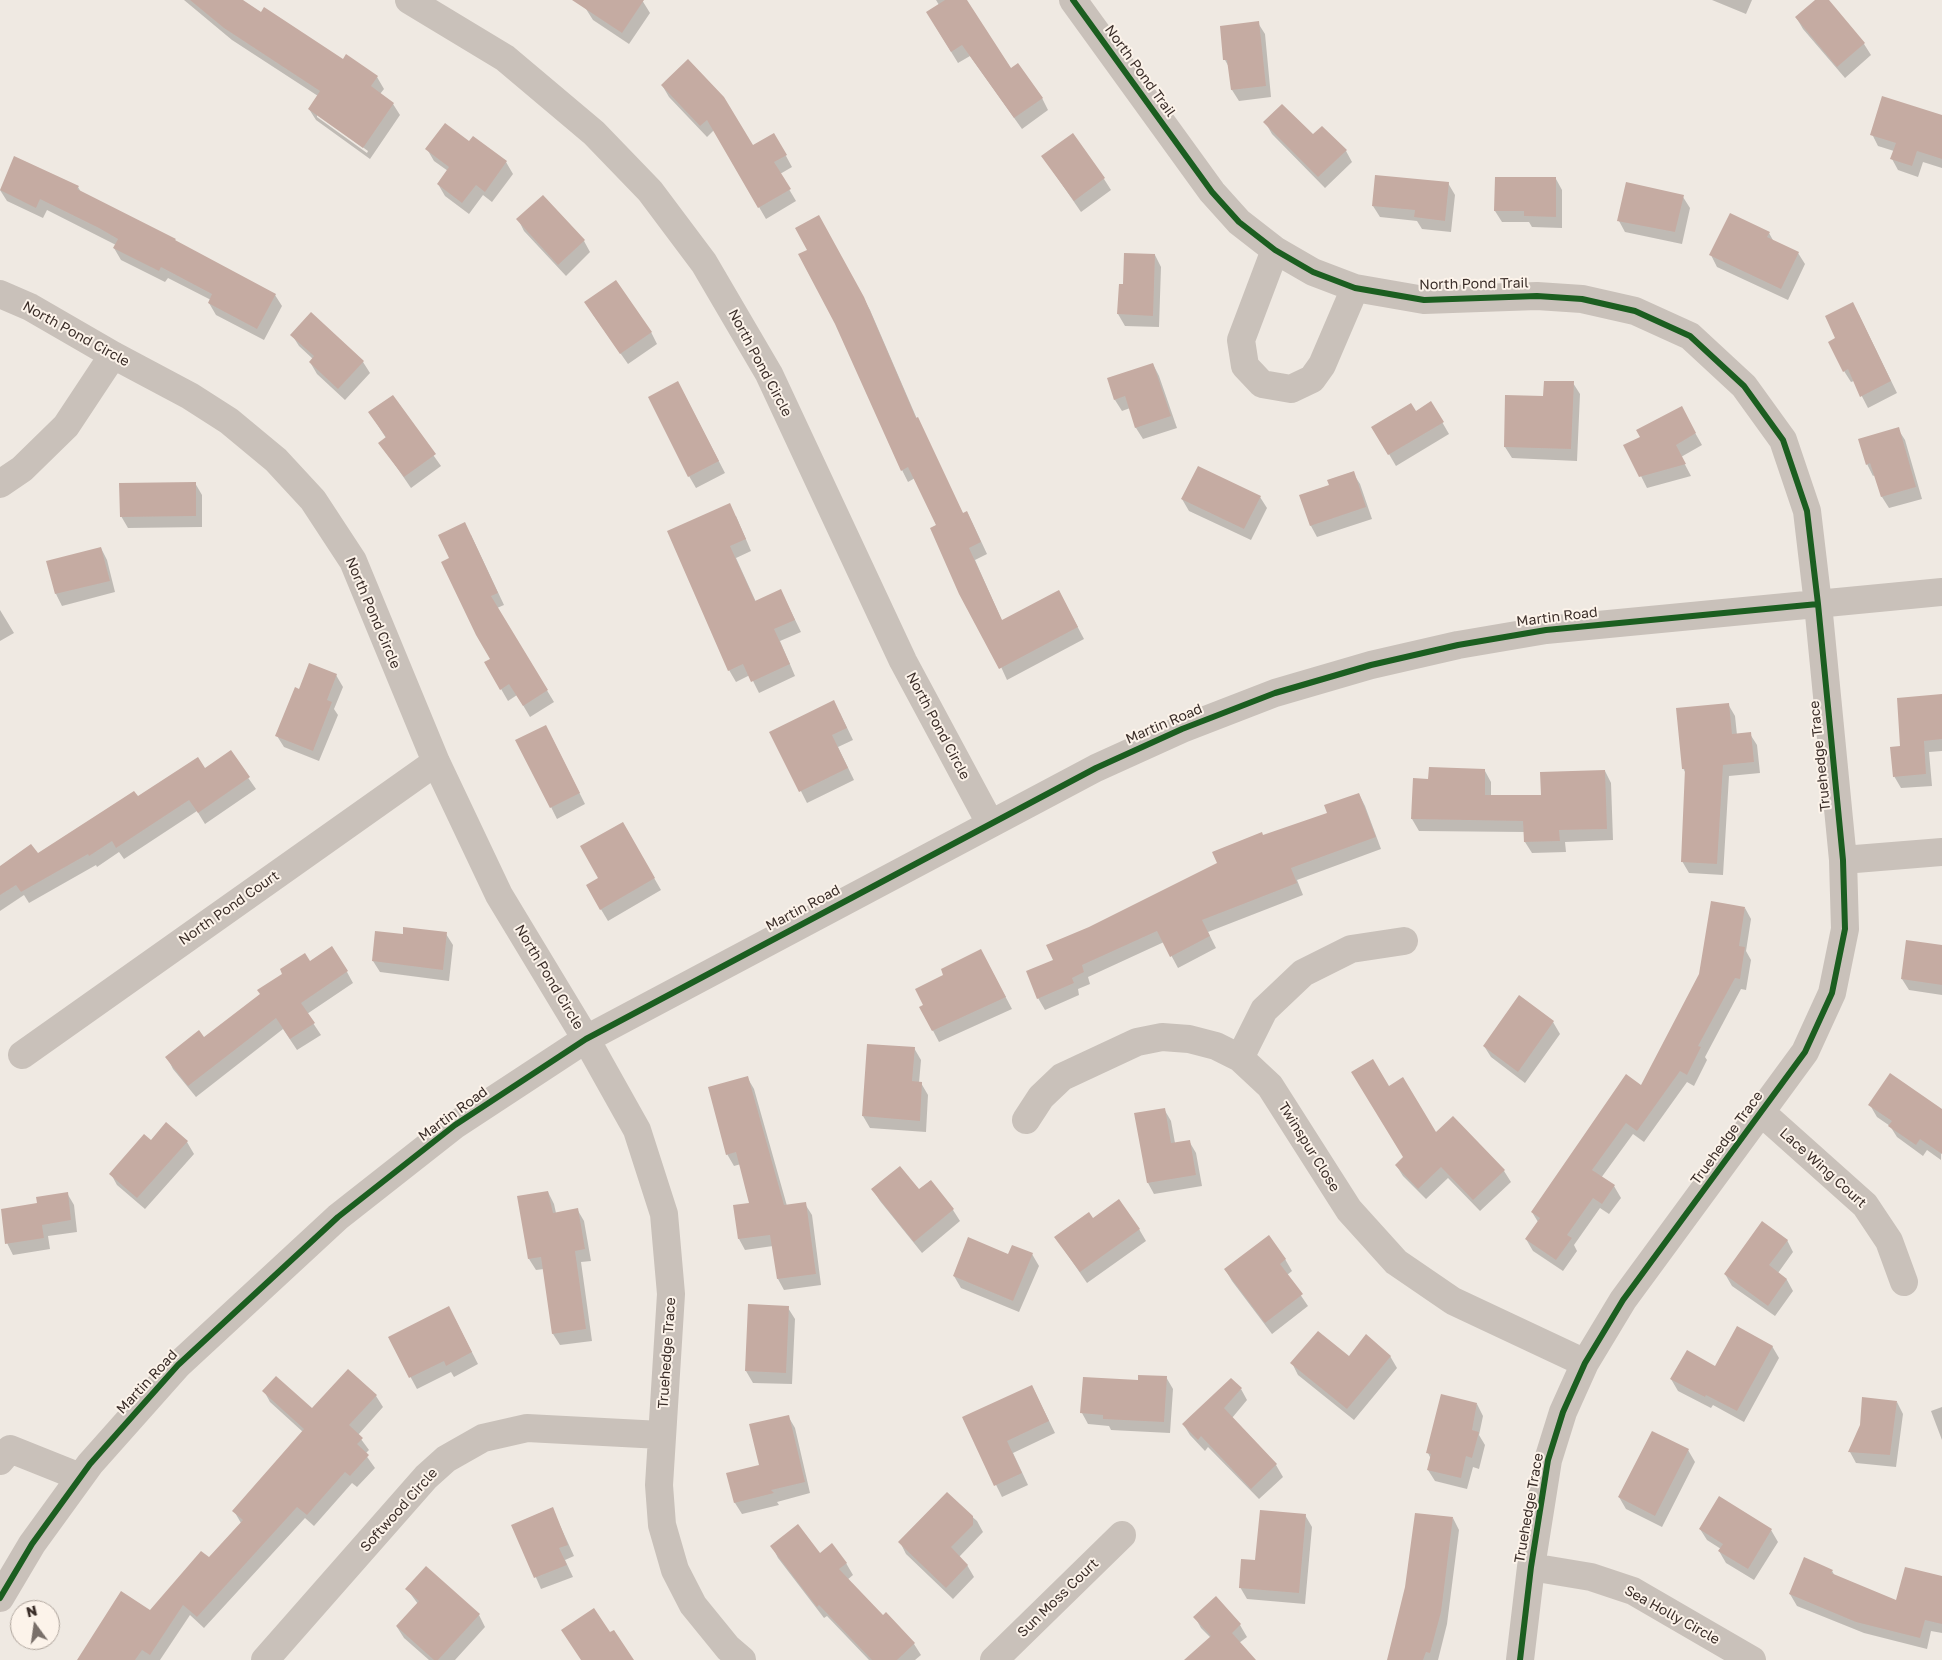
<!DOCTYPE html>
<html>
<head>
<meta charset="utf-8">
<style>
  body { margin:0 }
  #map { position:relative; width:1942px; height:1660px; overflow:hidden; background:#efe9e2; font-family:"Golos Text",sans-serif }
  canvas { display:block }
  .north { position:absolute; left:10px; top:1600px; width:50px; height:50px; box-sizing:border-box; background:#fcf3ea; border:1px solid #aea49c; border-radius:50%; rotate:346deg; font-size:14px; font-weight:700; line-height:20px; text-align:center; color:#3a2d28 }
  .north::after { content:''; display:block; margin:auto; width:18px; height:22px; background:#796f69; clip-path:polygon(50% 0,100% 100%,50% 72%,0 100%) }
</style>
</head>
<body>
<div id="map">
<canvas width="1942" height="1660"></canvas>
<div class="north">N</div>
</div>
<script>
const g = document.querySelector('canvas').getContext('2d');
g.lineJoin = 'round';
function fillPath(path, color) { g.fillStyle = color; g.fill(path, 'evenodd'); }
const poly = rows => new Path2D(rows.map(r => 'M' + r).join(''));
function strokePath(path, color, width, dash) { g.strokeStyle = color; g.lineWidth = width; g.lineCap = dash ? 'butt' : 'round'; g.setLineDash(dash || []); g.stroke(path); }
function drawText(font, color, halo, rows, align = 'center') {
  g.font = font + ' "Golos Text",sans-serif'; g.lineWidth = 4; g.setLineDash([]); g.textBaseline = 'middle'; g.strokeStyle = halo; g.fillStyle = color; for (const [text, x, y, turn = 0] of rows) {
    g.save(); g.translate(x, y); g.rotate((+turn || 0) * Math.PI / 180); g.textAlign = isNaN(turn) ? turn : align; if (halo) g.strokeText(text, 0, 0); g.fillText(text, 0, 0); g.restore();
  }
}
const shadow = poly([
  [184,0,240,0,343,61,377,77,384,89,380,94,393,104,400,115,370,159,316,120,309,109,318,96,232,40],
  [317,114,368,151,367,153,317,117],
  [578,0,642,0,650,13,629,44,593,20,586,9],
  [936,0,966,0,1011,69,1042,98,1048,110,1022,129,970,56,958,63,934,24,939,5],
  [1712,0,1752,0,1746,14],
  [1817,0,1827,0,1864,44,1871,55,1845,78,1803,29,1796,17],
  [1258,23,1265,34,1271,97,1239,101,1232,90,1230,69,1225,60],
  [662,85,752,146,774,134,792,167,780,174,796,201,766,219,714,130,707,137,669,97],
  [1942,116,1942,168,1923,162,1918,177,1898,170,1892,159,1894,151,1878,146,1872,134],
  [1265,122,1313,136,1346,151,1352,162,1325,188,1272,134],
  [473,138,506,162,513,174,492,202,483,195,469,214,445,196,438,184,448,171,434,161,427,149,470,142],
  [1050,167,1104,179,1111,190,1081,212],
  [1556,179,1562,190,1562,228,1532,227,1529,222,1502,222,1495,211],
  [1448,183,1455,195,1451,232,1422,229,1417,221,1380,217,1373,206],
  [78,187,81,192,175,240,176,242,275,295,282,306,264,340,216,315,209,303,211,300,168,278,165,282,121,260,114,248,116,245,47,210,43,218,7,201,0,190],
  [1683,197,1690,208,1682,244,1625,232,1619,221],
  [518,219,584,241,590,252,566,276,524,231],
  [825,228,870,310,917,419,963,514,967,512,973,524,987,554,975,560,1002,621,1065,603,1084,639,1007,680,915,478,908,482,902,470,808,251],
  [1769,233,1774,242,1798,253,1805,264,1788,300,1717,267,1711,255],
  [1155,255,1161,267,1159,327,1125,326,1118,314,1120,285,1124,285],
  [592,313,651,332,657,344,628,364],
  [1859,315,1897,393,1868,408,1854,381,1851,382,1844,371,1837,339],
  [292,335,363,362,370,373,345,400,317,374,310,362,313,359,299,346],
  [1153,364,1159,376,1177,428,1143,439,1136,428,1130,408,1122,411,1115,400,1109,378],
  [1573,383,1580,394,1577,461,1512,458,1505,447,1545,397],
  [684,394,725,473,696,488,689,476],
  [392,397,441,466,411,488,380,443,386,438,370,413],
  [1431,403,1449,434,1396,466,1373,427,1416,412],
  [1681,408,1702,445,1681,457,1691,476,1647,488,1641,476,1641,437],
  [1898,429,1905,440,1922,499,1889,508,1882,497,1875,475,1873,476,1867,464],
  [1353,473,1360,484,1372,519,1317,537,1311,526,1301,496,1331,486],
  [195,483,202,495,202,527,128,528,121,516],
  [1260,497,1267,508,1251,540,1189,511,1182,499],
  [736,516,751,551,736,558,756,602,781,591,801,632,780,641,795,676,759,693,750,675,736,682,729,670,668,532],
  [471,535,504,605,497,608,554,702,530,717,517,695,508,701,486,663,491,659,451,558],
  [101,548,107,560,115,592,62,606,56,594,48,562],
  [0,610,14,633,0,641],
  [336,675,343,687,334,709,338,715,319,761,284,747,277,736],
  [1942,696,1942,751,1929,752,1932,786,1901,788,1894,776],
  [1728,704,1735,716,1737,735,1750,734,1757,745,1760,773,1729,776,1723,875,1689,873,1682,861,1686,774,1683,768],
  [840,713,853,740,838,747,854,780,807,803,771,732],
  [552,738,585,804,557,819,551,807],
  [230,752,256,789,205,824,197,811,124,859,119,852,97,867,96,865,29,903,24,895,0,911,0,867,37,855,137,798,205,769],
  [1485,771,1491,782,1491,796,1542,796,1605,771,1611,783,1613,840,1565,842,1566,852,1532,853,1525,842,1525,832,1419,831,1412,819,1414,780,1429,780],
  [1359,794,1365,806,1381,849,1297,880,1303,895,1208,932,1216,948,1178,968,1164,942,1088,977,1090,984,1078,989,1079,995,1045,1010,1038,998,1054,961,1089,928,1218,864,1263,837,1329,814],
  [623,824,661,890,608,921,587,886,600,879],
  [1745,908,1751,919,1746,951,1751,960,1746,990,1741,989,1705,1057,1707,1060,1694,1086,1687,1082,1644,1142,1633,1134,1601,1178,1614,1186,1621,1198,1609,1214,1600,1208,1574,1245,1577,1251,1563,1271,1533,1251,1526,1239,1538,1222,1532,1212,1641,1087],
  [446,934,453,945,449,981,380,972,373,961,404,935],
  [1942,946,1942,995,1909,990,1902,979],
  [987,962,1012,1009,939,1042,921,1008,945,976],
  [310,963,347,972,353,983,307,1014,321,1035,297,1050,283,1029,196,1097,173,1069,167,1057,204,1039,261,994,284,974],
  [1553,1022,1560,1034,1525,1083,1491,1057,1484,1046],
  [914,1048,921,1060,919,1083,921,1083,928,1095,926,1132,870,1128,863,1116],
  [747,1077,754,1089,787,1206,805,1204,812,1215,821,1285,784,1290,778,1279,773,1246,745,1250,739,1239,751,1204,741,1164,734,1166,727,1154],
  [1388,1087,1436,1134,1504,1171,1511,1182,1480,1211,1448,1178,1426,1199,1403,1176,1396,1165,1404,1158],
  [1870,1105,1942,1110,1941,1160,1927,1150,1923,1156,1897,1137,1890,1126,1877,1117],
  [1164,1109,1171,1121,1175,1143,1189,1141,1196,1153,1202,1186,1154,1194,1148,1183,1136,1114],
  [166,1124,187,1142,194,1154,145,1209,117,1185,111,1174,151,1142],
  [930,1181,953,1210,960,1221,922,1253,880,1201,873,1190,919,1191],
  [548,1192,554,1204,556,1213,577,1209,584,1221,591,1261,581,1262,592,1341,560,1345,553,1334,544,1269,536,1270,529,1259],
  [67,1193,74,1205,77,1232,48,1236,50,1249,13,1255,7,1243,39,1204],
  [1092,1219,1139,1229,1146,1241,1087,1283,1056,1238],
  [1787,1240,1793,1252,1778,1273,1787,1280,1793,1291,1775,1316,1732,1286,1725,1274],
  [1032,1254,1039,1266,1019,1312,961,1288,954,1276,1009,1255],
  [1285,1259,1292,1271,1287,1275,1308,1306,1272,1334,1232,1281,1225,1269],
  [788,1308,795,1319,792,1384,753,1383,746,1371],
  [455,1319,478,1364,454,1377,451,1372,417,1389,389,1337],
  [1772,1346,1779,1358,1744,1422,1713,1405,1711,1408,1678,1391,1671,1379,1716,1367],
  [1390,1356,1397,1368,1354,1420,1298,1375,1292,1363,1349,1358],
  [348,1371,376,1396,383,1407,358,1435,369,1450,365,1454,375,1468,357,1487,352,1483,314,1526,305,1518,204,1628,190,1615,160,1660,85,1660,150,1611,209,1559,241,1523,234,1511,303,1432,270,1402,264,1391,312,1410],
  [1166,1377,1173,1389,1170,1433,1111,1430,1109,1426,1088,1424,1082,1413,1139,1381],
  [1032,1386,1055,1433,1013,1453,1028,1485,1002,1497,963,1418],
  [1241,1389,1247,1400,1232,1418,1276,1465,1283,1477,1259,1499,1208,1447,1205,1451,1190,1435,1183,1424],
  [1897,1402,1903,1414,1896,1467,1856,1463,1850,1452],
  [1477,1404,1483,1416,1479,1435,1485,1445,1479,1469,1473,1467,1467,1489,1435,1481,1428,1470,1431,1459,1428,1453],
  [1942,1407,1942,1440,1931,1411],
  [788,1416,795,1428,810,1493,777,1502,779,1505,742,1514,735,1503,728,1474,761,1466],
  [1688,1450,1695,1462,1662,1527,1626,1509,1619,1497],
  [947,1494,977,1521,983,1532,959,1557,967,1565,974,1577,953,1599,906,1554,900,1542],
  [1719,1498,1771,1530,1778,1542,1754,1580,1726,1563,1719,1551,1721,1549,1707,1540,1700,1529],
  [552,1508,574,1556,565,1560,573,1577,541,1589,513,1525],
  [1305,1515,1312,1527,1305,1604,1247,1599,1240,1587,1256,1561],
  [1453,1518,1459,1530,1447,1624,1438,1660,1388,1660],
  [772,1546,820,1554,846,1563,853,1575,847,1580,883,1617,914,1644,921,1655,915,1660,869,1660,827,1616,824,1618,778,1558],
  [1832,1571,1835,1576,1897,1601,1942,1577,1942,1633,1931,1631,1927,1649,1864,1633,1797,1606,1790,1594],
  [407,1589,479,1615,485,1627,455,1660,429,1660,404,1638,397,1627,418,1604],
  [1216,1598,1240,1625,1247,1637,1239,1643,1253,1660,1186,1660,1211,1638,1201,1628,1195,1617]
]);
const building = poly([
  [190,0,243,0,261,12,264,7,343,59,346,54,378,76,371,86,394,103,363,148,308,109,320,91,224,28],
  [572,0,644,0,622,33],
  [945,0,967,0,1011,68,1018,63,1043,98,1014,118,962,45,951,52,926,12],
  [1815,0,1829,0,1865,43,1837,67,1795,17],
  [1259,21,1266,86,1231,90,1227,60,1223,60,1220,26],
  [688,59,724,97,753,145,774,133,787,155,774,162,791,189,758,208,707,120,700,126,661,85],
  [1882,96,1942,115,1942,159,1917,151,1912,166,1890,159,1896,143,1870,135],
  [1282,104,1313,134,1322,126,1347,150,1318,177,1263,122],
  [445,123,469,141,473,136,507,161,485,192,476,185,462,203,437,184,449,167,425,149],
  [1073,133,1105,178,1074,201,1041,156],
  [14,156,79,186,77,189,176,239,175,240,276,294,257,329,208,303,212,294,161,267,159,271,113,248,118,239,99,228,40,199,36,208,0,190],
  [1375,175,1449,182,1445,221,1414,217,1415,210,1372,206],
  [1495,177,1556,177,1556,217,1524,216,1524,211,1494,211],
  [1626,182,1684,195,1675,232,1617,221],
  [543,195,585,240,558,265,516,219],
  [1730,213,1770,232,1767,237,1799,252,1781,289,1709,255],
  [819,215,864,297,916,418,918,417,963,513,967,511,981,542,969,548,1002,620,1059,590,1078,627,999,669,959,594,930,528,936,525,908,467,901,471,835,324,798,254,807,250,795,228],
  [1124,253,1155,254,1153,316,1117,314,1119,284,1123,284],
  [616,280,652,332,620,354,584,302],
  [1853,302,1891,381,1860,397,1848,369,1843,372,1828,342,1835,338,1825,316],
  [311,312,364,361,338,389,309,362,314,356,290,335],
  [1153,363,1171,416,1135,428,1125,396,1114,400,1107,378],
  [678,381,719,461,688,477,648,397],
  [1544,381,1574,381,1571,449,1504,447,1505,395,1543,396],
  [393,395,436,454,404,477,378,443,386,437,368,412],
  [1431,401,1444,422,1388,455,1371,427,1411,403,1416,411],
  [1682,406,1696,433,1676,445,1686,464,1639,477,1623,445,1640,437,1636,430],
  [1899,427,1916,487,1881,497,1870,463,1866,465,1858,439],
  [1198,466,1261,496,1244,529,1181,499],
  [1354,471,1366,507,1310,526,1299,495,1329,485,1327,480],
  [196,482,196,516,120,517,119,483],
  [730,503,746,539,730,546,755,601,781,589,795,620,774,629,790,664,751,682,743,664,728,671,667,531],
  [465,522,498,593,491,596,548,690,523,706,509,684,500,690,484,662,490,659,476,635,441,562,449,558,438,535],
  [101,547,110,581,55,594,46,561],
  [309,663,337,674,327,700,332,702,313,751,275,736,295,687,299,689],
  [1942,694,1942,739,1924,741,1926,774,1893,777,1890,747,1900,746,1897,698],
  [834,700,847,728,832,735,848,768,799,792,769,732],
  [1729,703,1732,734,1751,732,1754,762,1723,765,1717,864,1681,862,1685,769,1682,769,1676,708],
  [546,725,580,793,550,808,515,740],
  [231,750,250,777,198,813,189,800,116,848,112,841,89,856,88,854,21,892,16,885,0,895,0,866,31,844,38,853,134,791,138,796,198,757,205,768],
  [1429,767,1485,769,1485,795,1541,795,1540,772,1605,770,1607,829,1559,830,1560,841,1524,842,1523,821,1411,819,1413,778,1428,779],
  [1359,793,1376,837,1291,868,1297,883,1202,920,1210,936,1170,957,1157,931,1082,965,1084,972,1072,978,1074,983,1037,999,1026,971,1053,960,1046,945,1089,927,1217,863,1212,852,1262,832,1263,835,1327,813,1324,805],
  [623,822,655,878,600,910,586,885,598,878,580,846],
  [1711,901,1745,907,1739,946,1745,947,1740,979,1735,978,1698,1046,1701,1047,1687,1075,1680,1071,1637,1131,1626,1123,1592,1170,1615,1185,1602,1204,1593,1198,1567,1235,1572,1238,1556,1260,1525,1239,1540,1218,1531,1212,1626,1074,1641,1085,1699,974],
  [403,927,447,932,443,970,372,961,375,931,403,934],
  [1906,940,1942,945,1942,985,1901,979],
  [332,946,348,971,301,1003,315,1023,290,1039,276,1018,188,1086,165,1057,199,1030,204,1037,260,994,257,990,282,974,280,969,305,953,310,961],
  [981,949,1006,997,932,1031,919,1007,923,1005,915,989,943,975,941,969],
  [1519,995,1554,1021,1518,1072,1483,1046],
  [867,1044,915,1047,912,1081,922,1082,920,1121,862,1116],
  [1373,1059,1389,1086,1403,1077,1436,1132,1453,1116,1505,1170,1473,1200,1441,1167,1418,1189,1395,1165,1403,1157,1351,1072],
  [1890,1073,1942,1109,1942,1154,1920,1139,1916,1145,1888,1126,1892,1121,1868,1105],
  [748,1076,784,1205,806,1202,816,1274,777,1279,770,1235,738,1239,733,1205,749,1203,736,1152,726,1155,708,1087],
  [1165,1108,1171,1143,1190,1140,1196,1175,1147,1183,1134,1113],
  [166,1122,188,1141,137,1198,109,1174,144,1134,151,1140],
  [900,1166,919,1189,931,1180,954,1209,914,1242,871,1189],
  [548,1191,553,1213,578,1208,585,1249,575,1251,586,1329,552,1334,541,1257,528,1259,517,1196],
  [68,1192,71,1220,42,1225,44,1238,5,1244,1,1209,37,1203,36,1197],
  [1119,1199,1140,1229,1080,1272,1054,1237,1089,1212,1093,1218],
  [1762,1221,1788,1240,1769,1265,1787,1279,1768,1306,1724,1274],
  [1269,1235,1286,1259,1280,1264,1303,1294,1265,1323,1224,1269],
  [968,1237,1008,1254,1012,1245,1033,1253,1013,1301,953,1276],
  [748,1304,789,1306,786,1373,745,1371],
  [449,1306,472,1352,446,1366,444,1361,409,1378,388,1337],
  [1737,1326,1773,1346,1737,1411,1706,1395,1705,1397,1670,1379,1687,1350,1715,1366],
  [1318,1331,1349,1356,1366,1334,1391,1356,1347,1409,1290,1363],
  [348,1369,377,1395,349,1425,363,1438,357,1444,369,1455,350,1476,345,1472,307,1515,297,1507,197,1617,183,1605,150,1655,142,1650,135,1660,77,1660,121,1591,150,1610,201,1551,209,1557,243,1520,232,1511,304,1429,262,1391,276,1376,312,1408],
  [1138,1375,1167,1376,1164,1422,1103,1419,1103,1415,1080,1413,1083,1377,1138,1380],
  [1231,1378,1242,1388,1224,1408,1277,1464,1251,1489,1201,1436,1198,1440,1182,1424],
  [1032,1385,1049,1421,1007,1441,1022,1473,994,1486,962,1417],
  [1441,1394,1477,1403,1472,1430,1479,1432,1472,1458,1466,1456,1461,1478,1427,1470,1431,1454,1426,1453],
  [1862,1397,1897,1401,1890,1455,1848,1452,1860,1425],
  [789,1415,805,1482,771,1490,774,1493,734,1503,726,1473,759,1465,749,1424],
  [1652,1431,1689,1449,1655,1516,1618,1497],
  [947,1492,973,1516,973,1525,951,1547,968,1565,946,1588,898,1542],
  [1719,1496,1772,1529,1748,1569,1718,1551,1723,1544,1699,1529],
  [553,1507,568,1545,559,1548,567,1565,534,1578,511,1525],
  [1260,1510,1306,1514,1299,1593,1239,1588,1241,1559,1255,1560],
  [1415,1513,1453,1517,1441,1612,1430,1653,1426,1652,1423,1660,1387,1660,1405,1587],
  [798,1524,820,1553,832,1543,847,1563,839,1569,883,1615,886,1612,915,1643,897,1660,872,1660,819,1605,817,1607,770,1546],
  [1804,1557,1833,1570,1831,1573,1896,1600,1905,1567,1942,1576,1942,1624,1925,1620,1920,1638,1856,1622,1789,1594],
  [426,1566,480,1614,438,1660,434,1660,396,1626,419,1601,405,1589],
  [1216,1596,1241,1624,1232,1633,1256,1660,1184,1660,1211,1636,1193,1617],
  [594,1608,610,1632,614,1630,634,1660,581,1660,561,1630]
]);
const minor = poly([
  [409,0,505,58,594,133,650,191,704,263,769,374,903,661,990,823],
  [1073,0,1212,192,1239,222,1275,250,1313,272,1355,288,1424,300,1537,296,1582,299,1635,311,1690,336,1744,386,1783,440,1807,511,1818,604,1843,860,1845,929,1832,993,1805,1052,1623,1300,1585,1363,1563,1412,1548,1460,1531,1567,1520,1660],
  [1275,250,1241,340,1245,366,1262,384,1291,389,1312,379,1322,365,1355,288],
  [0,294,30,307,113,355,190,396,229,421,276,460,313,500,353,561,436,762,499,895,586,1039,637,1130,664,1214,671,1294,659,1485,662,1525,675,1570,693,1605,728,1648,742,1660],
  [0,484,22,469,66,426,113,355],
  [1843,860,1942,852],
  [22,1055,436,762],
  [1240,1058,1264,1010,1303,973,1351,949,1404,941],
  [1762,1113,1865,1205,1889,1241,1904,1282],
  [1026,1120,1041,1097,1062,1077,1137,1042,1162,1037,1189,1039,1216,1046,1240,1058,1270,1086,1349,1210,1396,1262,1453,1301,1585,1363],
  [0,1461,10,1449,80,1477],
  [1531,1567,1591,1577,1633,1591,1752,1660],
  [0,1598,32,1544,90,1464,178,1365,338,1217,455,1125,586,1039,1096,768,1182,729,1275,693,1371,665,1458,645,1546,630,1942,592],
  [265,1660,426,1477,446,1459,483,1438,527,1428,661,1435],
  [994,1660,1122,1535]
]);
const cycleway = poly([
  [1073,0,1212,192,1239,222,1275,250,1313,272,1355,288,1424,300,1537,296,1582,299,1635,311,1690,336,1744,386,1783,440,1807,511,1818,604,1843,860,1845,929,1832,993,1805,1052,1623,1300,1585,1363,1563,1412,1548,1460,1531,1567,1520,1660],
  [0,1598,32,1544,90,1464,178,1365,338,1217,455,1125,586,1039,1096,768,1182,729,1275,693,1371,665,1458,645,1546,630,1818,604]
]);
const streetNames = [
  ["North Pond Trail",1140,71,54],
  ["North Pond Trail",1474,284,-1],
  ["North Pond Circle",76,334,29],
  ["North Pond Circle",760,363,62],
  ["North Pond Circle",373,613,67],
  ["Martin Road",1557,617,-7],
  ["Martin Road",1164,724,-23],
  ["North Pond Circle",938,726,62],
  ["Truehedge Trace",1820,756,-96],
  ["North Pond Court",229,908,-35],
  ["Martin Road",803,908,-28],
  ["North Pond Circle",549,977,59],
  ["Martin Road",453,1114,-36],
  ["Truehedge Trace",1727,1138,-54],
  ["Twinspur Close",1309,1147,58],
  ["Lace Wing Court",1823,1168,42],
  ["Truehedge Trace",667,1353,-86],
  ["Martin Road",147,1382,-47],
  ["Truehedge Trace",1529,1508,-80],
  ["Softwood Circle",399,1510,-48],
  ["Sun Moss Court",1058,1598,-44],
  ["Sea Holly Circle",1672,1615,29]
];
fillPath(shadow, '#0003');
fillPath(building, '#c5aba2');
strokePath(minor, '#c9c1ba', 28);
strokePath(cycleway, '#1b5e20', 6);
drawText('14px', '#3a2d28', '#fcf3ea', streetNames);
</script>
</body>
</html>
